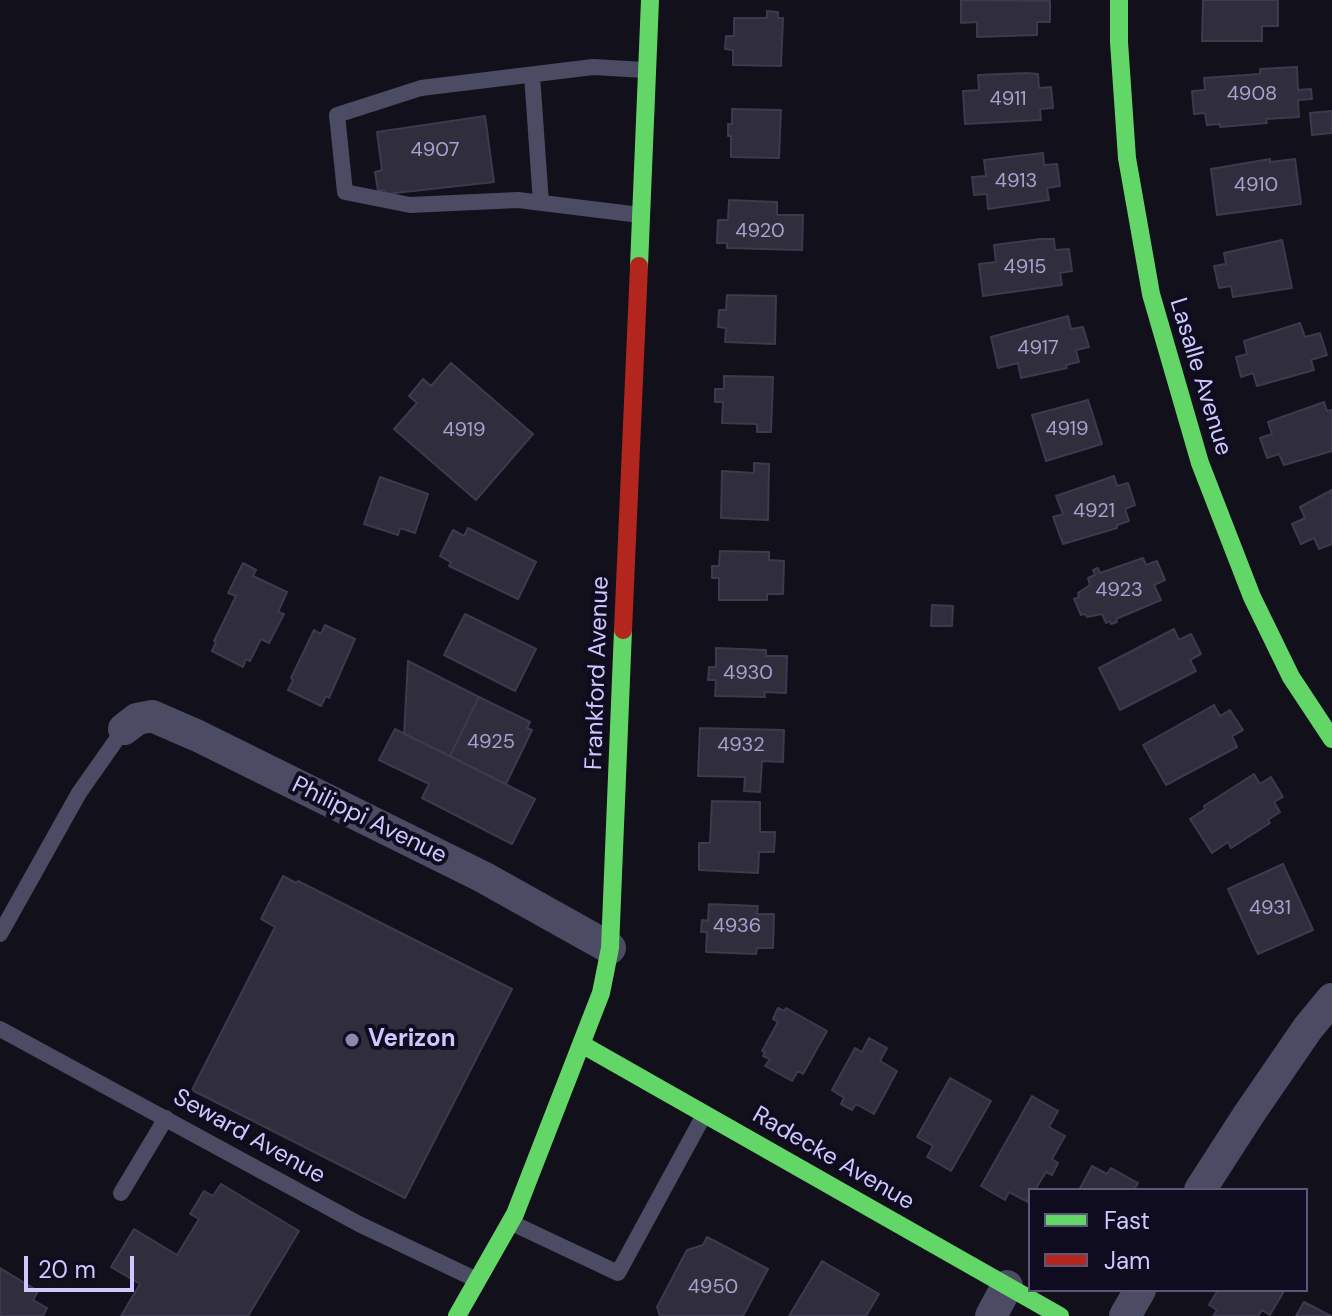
<!DOCTYPE html>
<html>
<head>
<meta charset="utf-8">
<style>
  body { margin:0 }
  #map { position:relative; width:1332px; height:1316px; overflow:hidden; background:#12101a; font-family:"DM Sans",sans-serif }
  canvas { display:block }
  .legend { position:absolute; left:1028px; top:1188px; width:280px; height:104px; box-sizing:border-box; background:#0e0c1e; border:2px solid #5a5778; margin:0; padding:10px 14px; list-style:none; font-size:24px; color:#cdc8ff }
  .legend li { display:flex; align-items:center; gap:16px; height:40px }
  .legend b { width:40px; border:2px solid #5a5778 }
  .scale { position:absolute; left:24px; top:1256px; width:110px; height:36px; box-sizing:border-box; border:4px solid #cdc8ff; border-top:0; padding-left:10px; font-size:24px; line-height:28px; white-space:nowrap; color:#cdc8ff; -webkit-text-stroke:6px #0e0c1e; paint-order:stroke }
</style>
</head>
<body>
<div id="map">
<canvas width="1332" height="1316"></canvas>
<ul class="legend">
<li><b style="height:10px;background:#63d668"></b>Fast</li>
<li><b style="height:10px;background:#b3261e"></b>Jam</li>
</ul>
<div class="scale">20 m</div>
</div>
<script>
const g = document.querySelector('canvas').getContext('2d');
g.lineJoin = 'round';
function fillPath(path, color) { g.fillStyle = color; g.fill(path, 'evenodd'); }
const poly = rows => new Path2D(rows.map(r => 'M' + r).join(''));
function strokePath(path, color, width, dash) { g.strokeStyle = color; g.lineWidth = width; g.lineCap = dash ? 'butt' : 'round'; g.setLineDash(dash || []); g.stroke(path); }
function drawText(font, color, halo, rows, align = 'center') {
  g.font = font + ' "DM Sans",sans-serif'; g.lineWidth = 8; g.setLineDash([]); g.textBaseline = 'middle'; g.strokeStyle = halo; g.fillStyle = color; for (const [text, x, y, turn = 0] of rows) {
    g.save(); g.translate(x, y); g.rotate((+turn || 0) * Math.PI / 180); g.textAlign = isNaN(turn) ? turn : align; if (halo) g.strokeText(text, 0, 0); g.fillText(text, 0, 0); g.restore();
  }
}
const building = poly([
  [961,0,1050,1,1050,22,1037,22,1037,35,977,37,977,22,961,23,961,0],
  [1203,0,1278,0,1278,26,1262,26,1262,41,1202,41,1203,0],
  [767,11,778,12,778,18,783,18,781,66,733,65,733,50,725,49,726,36,734,36,734,18,767,18,767,11],
  [1297,67,1298,90,1311,89,1312,99,1298,100,1299,117,1266,119,1267,123,1220,127,1220,124,1207,125,1205,113,1194,114,1192,91,1205,90,1204,78,1260,74,1260,69,1297,67],
  [1026,73,1038,74,1039,88,1051,87,1053,108,1040,109,1041,120,965,124,963,91,979,90,978,75,1026,73],
  [732,109,781,110,779,158,731,157,731,136,728,136,728,124,732,124,732,109],
  [1332,111,1332,133,1312,135,1310,113,1332,111],
  [485,116,494,182,386,194,385,190,378,191,375,172,382,170,377,132,485,116],
  [1043,153,1044,165,1057,164,1060,186,1047,188,1049,200,988,209,987,194,974,195,972,177,986,176,984,160,1043,153],
  [1270,159,1270,162,1295,159,1301,204,1217,215,1211,169,1270,159],
  [729,200,777,202,777,215,803,215,802,250,727,248,727,243,717,243,718,220,728,220,729,200],
  [1040,239,1054,239,1055,250,1069,249,1072,271,1060,273,1062,285,983,296,979,264,996,262,994,245,1040,239],
  [1282,240,1292,288,1233,297,1231,286,1219,288,1214,266,1226,264,1224,253,1282,240],
  [727,295,776,296,775,344,725,342,726,328,718,327,719,310,726,310,727,295],
  [1068,316,1071,329,1083,327,1089,347,1076,350,1079,362,1066,365,1067,368,1021,378,1018,363,998,368,991,337,1068,316],
  [1300,323,1305,337,1320,333,1327,355,1311,360,1314,370,1257,386,1253,373,1241,377,1236,357,1247,354,1244,341,1300,323],
  [451,363,533,434,476,500,394,429,417,403,409,396,423,379,431,386,451,363],
  [724,376,773,377,771,432,757,432,757,424,722,423,723,402,715,402,715,389,724,389,724,376],
  [1088,400,1102,444,1046,461,1032,415,1088,400],
  [1324,402,1327,411,1332,410,1332,451,1284,465,1279,454,1267,458,1260,438,1272,434,1268,422,1324,402],
  [754,463,769,464,768,520,721,518,722,471,754,473,754,463],
  [1114,476,1117,486,1128,483,1135,505,1125,509,1129,521,1117,525,1117,528,1063,544,1053,517,1063,514,1056,496,1114,476],
  [380,477,428,494,415,533,400,528,398,535,364,524,380,477],
  [1332,490,1332,544,1319,549,1314,538,1301,544,1292,524,1305,518,1300,507,1332,490],
  [468,528,536,562,518,599,449,566,451,562,440,556,453,530,464,536,468,528],
  [720,551,769,552,769,560,784,561,783,594,767,594,767,600,719,600,719,578,712,578,712,566,719,566,720,551],
  [1143,558,1146,565,1157,561,1165,580,1154,585,1161,600,1116,619,1117,622,1111,624,1110,621,1106,623,1102,614,1087,617,1085,614,1081,615,1074,599,1079,597,1078,593,1090,585,1088,578,1095,575,1093,570,1098,568,1100,573,1143,558],
  [243,563,256,570,253,576,287,592,278,612,284,614,269,643,261,639,250,661,246,659,243,667,212,651,216,642,214,641,236,596,228,593,243,563],
  [932,605,953,606,952,626,931,626,932,605],
  [465,614,536,649,515,691,444,655,465,614],
  [325,625,355,639,329,698,326,696,321,706,288,690,293,680,291,678,314,630,321,634,325,625],
  [1174,629,1179,640,1191,634,1201,654,1190,660,1196,671,1120,710,1099,668,1174,629],
  [716,648,766,650,766,656,787,656,786,693,764,692,765,697,715,696,716,680,708,680,709,667,716,667,716,648],
  [408,661,479,697,450,756,404,734,408,661],
  [479,697,530,722,527,728,532,730,506,784,450,756,479,697],
  [1214,705,1220,716,1230,710,1243,730,1232,736,1237,747,1166,785,1143,745,1214,705],
  [700,728,784,730,783,762,762,761,760,792,744,791,745,777,698,776,700,728],
  [395,729,535,799,512,844,422,798,429,784,379,760,395,729],
  [1254,774,1260,784,1271,777,1283,797,1274,802,1280,812,1268,820,1270,823,1231,848,1228,842,1212,853,1190,819,1205,809,1204,806,1254,774],
  [712,801,760,802,760,832,775,832,774,852,759,852,758,873,699,870,699,843,710,843,712,801],
  [1283,864,1313,930,1258,954,1228,889,1283,864],
  [283,876,296,883,298,881,512,989,405,1198,192,1090,275,927,261,919,283,876],
  [709,904,758,906,757,914,774,914,773,948,757,948,756,954,706,952,707,932,701,932,702,920,708,921,709,904],
  [778,1008,784,1011,786,1008,827,1031,803,1074,798,1071,792,1081,765,1066,770,1059,763,1056,765,1052,762,1051,778,1022,773,1019,778,1008],
  [869,1038,887,1048,880,1061,897,1071,874,1114,856,1104,852,1110,841,1104,844,1098,832,1090,855,1048,862,1052,869,1038],
  [950,1078,991,1101,951,1171,927,1157,933,1146,917,1137,950,1078],
  [1032,1096,1058,1111,1049,1127,1065,1136,1052,1159,1058,1163,1052,1175,1046,1172,1035,1190,1030,1190,1028,1202,1009,1192,1005,1200,981,1186,1032,1096],
  [1092,1166,1107,1174,1111,1168,1138,1183,1134,1190,1079,1190,1092,1166],
  [221,1184,299,1231,248,1316,121,1316,140,1284,111,1267,134,1229,177,1255,199,1219,190,1214,204,1191,213,1196,221,1184],
  [707,1237,768,1269,743,1316,660,1316,657,1307,687,1250,703,1245,707,1237],
  [822,1261,879,1294,866,1316,789,1316,822,1261],
  [0,1268,38,1291,33,1300,47,1308,43,1316,0,1316,0,1268],
  [1218,1290,1282,1290,1284,1291,1270,1315,1262,1310,1258,1316,1213,1316,1217,1310,1209,1305,1218,1290],
  [1304,1302,1331,1316,1296,1316,1304,1302]
]);
const lane = poly([
  [532,75,541,203],
  [640,215,518,200,410,205,345,192,337,115,421,88,593,67,645,70],
  [0,934,79,793,124,729],
  [0,1029,359,1224,477,1280],
  [121,1193,166,1118],
  [512,1223,618,1273,704,1115]
]);
const street = poly([
  [124,729,137,719,152,716,198,736,483,877,610,948],
  [1200,1190,1249,1114,1308,1028,1332,999],
  [991,1316,1007,1286],
  [1125,1316,1140,1290]
]);
const fast = poly([
  [1119,0,1119,42,1127,158,1151,294,1200,463,1252,597,1291,677,1332,739],
  [639,266,650,0],
  [583,1045,1060,1316],
  [457,1316,515,1214,601,993,610,948,623,630]
]);
const jam = poly([
  [623,630,639,266]
]);
const markers = [
  [352,1040,8,"#8c88af"]
];
const numberNames = [
  ["4908",1252,95],
  ["4911",1008,100],
  ["4907",435,151],
  ["4913",1016,182],
  ["4910",1256,186],
  ["4920",760,232],
  ["4915",1025,268],
  ["4917",1038,349],
  ["4919",1067,430],
  ["4919",464,431],
  ["4921",1094,512],
  ["4923",1119,591],
  ["4930",748,674],
  ["4925",491,743],
  ["4932",741,746],
  ["4931",1270,909],
  ["4936",737,927],
  ["4950",713,1288]
];
const streetNames = [
  ["Lasalle Avenue",1200,377,73],
  ["Frankford Avenue",598,673,-88],
  ["Philippi Avenue",369,821,26],
  ["Seward Avenue",249,1137,29],
  ["Radecke Avenue",833,1159,30]
];
const poiNames = [
  ["Verizon",368,1040]
];
fillPath(building, '#302d3d');
strokePath(building, '#3d394f', 2);
strokePath(lane, '#4b4b63', 16);
strokePath(street, '#4b4b63', 32);
strokePath(fast, '#63d668', 18);
strokePath(jam, '#b3261e', 18);
for (const [x, y, r, color] of markers) { const dot = new Path2D(); dot.arc(x, y, r, 0, 2 * Math.PI); g.fillStyle = color; g.fill(dot); strokePath(dot, '#0e0c1e', 3); }
drawText('20px', '#a6a1ce', null, numberNames);
drawText('24px', '#cdc8ff', '#0e0c1e', streetNames);
drawText('bold 24px', '#cdc8ff', '#0e0c1e', poiNames, 'left');
</script>
</body>
</html>
